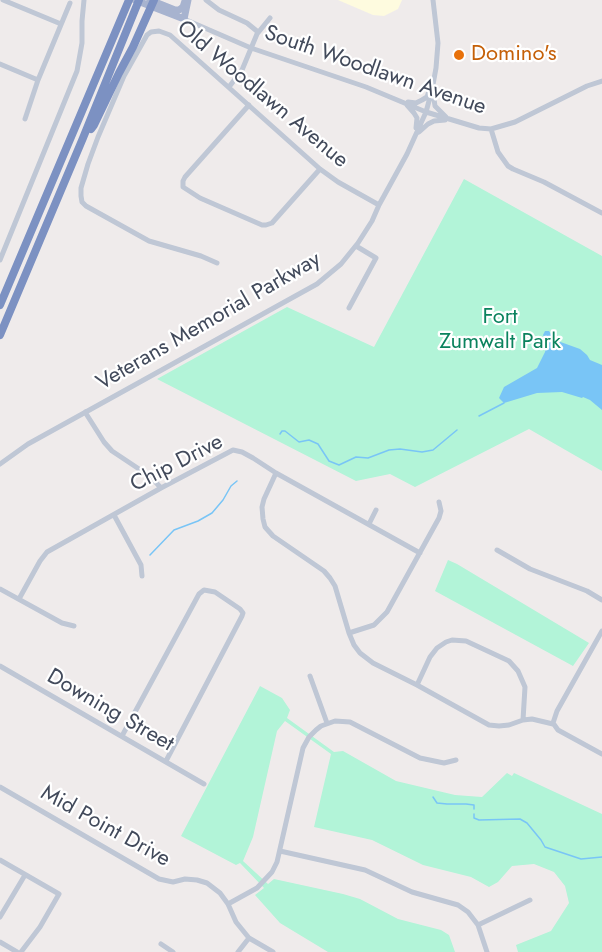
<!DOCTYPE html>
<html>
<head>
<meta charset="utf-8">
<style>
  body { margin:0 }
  canvas { display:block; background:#efebeb }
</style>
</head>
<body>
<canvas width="602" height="952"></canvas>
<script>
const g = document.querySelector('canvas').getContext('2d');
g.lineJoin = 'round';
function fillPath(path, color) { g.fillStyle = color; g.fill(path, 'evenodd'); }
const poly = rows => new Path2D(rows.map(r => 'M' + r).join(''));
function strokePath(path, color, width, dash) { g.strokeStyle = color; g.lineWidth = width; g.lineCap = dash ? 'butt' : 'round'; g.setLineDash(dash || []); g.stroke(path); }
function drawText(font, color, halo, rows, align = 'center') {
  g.font = font + ' Jost,sans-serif'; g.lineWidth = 4.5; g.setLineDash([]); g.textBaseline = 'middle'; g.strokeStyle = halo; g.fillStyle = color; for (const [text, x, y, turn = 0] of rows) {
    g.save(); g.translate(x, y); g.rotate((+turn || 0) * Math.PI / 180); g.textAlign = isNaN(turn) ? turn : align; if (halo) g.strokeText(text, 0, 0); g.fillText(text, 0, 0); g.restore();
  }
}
const commercial = poly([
  [338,0,402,0,398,9,384,16,373,15]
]);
const green = poly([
  [464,179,602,256,602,471,529,429,415,487,390,474,356,481,157,379,287,307,374,347],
  [448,560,457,564,589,643,573,666,435,591],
  [260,686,282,698,290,710,287,718,334,752,343,751,396,781,455,795,482,797,507,773,512,776,514,773,602,814,602,952,518,952,516,945,551,931,569,903,565,886,554,872,534,864,512,866,498,882,489,887,471,877,423,865,372,840,314,827,331,754,285,721,277,731,253,837,243,861,268,884,274,879,343,894,360,899,398,919,441,930,449,935,455,952,328,952,280,923,255,895,264,888,240,863,236,865,181,836]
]);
const water = poly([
  [545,331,549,331,555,340,580,349,587,355,590,360,602,365,602,410,590,400,583,397,582,398,562,392,537,393,504,403,499,398,504,387,537,368,545,352,547,343,543,335]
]);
const stream = poly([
  [479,416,504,403],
  [280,434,282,431,285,431,299,442,309,440,318,444,329,461,339,465,356,457,368,458,389,450,400,449,422,452,433,450,457,430],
  [150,555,174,530,198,521,212,513,223,500,231,486,237,481],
  [433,797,437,803,447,804,466,804,474,805,474,809],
  [474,814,474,818,479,820,520,819,527,823,541,840,545,847,581,859,602,857]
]);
const minor = poly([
  [3,0,61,24],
  [206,0,219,10,247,23,258,32],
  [184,19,251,48,366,87,426,112,479,128,491,129,515,122,587,86,602,81],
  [0,64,38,80],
  [229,87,242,70,257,34,270,18],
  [433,92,435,106,446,117],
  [408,102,416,103,422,100,427,97,429,91],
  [249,105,185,177,183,181,183,187,200,198,262,225,266,225,272,223,320,169],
  [407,105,414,113,417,118,416,128],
  [25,119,38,80,70,3],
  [491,129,498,152,508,166,513,169,544,182,602,213],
  [419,132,428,124,434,121,445,120],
  [0,260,77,71,82,43,82,21,84,0],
  [217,263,201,256,149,241,86,206,82,202,81,196,81,188,88,164,98,137,124,76,147,35,151,32,159,31,170,35,320,169,338,182,379,205],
  [349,308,376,258,356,246],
  [85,412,104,442,112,451,151,477,161,488],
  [0,464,28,444,317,284,341,264,358,243,372,221,379,205,407,154,426,112,432,90,436,68,438,43,433,0],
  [276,473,264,499,262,507,263,519,265,527,273,536,324,571,330,578,335,586,349,633,354,645,360,653,373,663,417,685,489,725,499,726,509,725,523,720,532,719,553,724],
  [114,515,141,565,142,576],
  [369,524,376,510],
  [497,550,530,569,587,591,602,600],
  [0,589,62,623,74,626],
  [19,599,40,561,47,552,161,488,233,450,242,452,253,458,276,473,420,553],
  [602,631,557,711,553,723,558,730,602,754],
  [349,633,374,625,387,612,439,518,441,511,439,502],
  [0,666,204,784],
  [310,676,327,723],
  [417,685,430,657,437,648,446,642,452,640,466,641,509,661,518,671,525,687,523,720],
  [122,736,199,594,204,590,215,592,240,609,243,613,242,616,166,761],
  [0,787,159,879,173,882,185,879,197,880,207,883,220,893,228,904,236,922,249,938,273,952],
  [280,851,365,870,412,892,458,905,468,912,478,925,487,952],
  [0,860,59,894,40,927,21,952],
  [228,904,257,888,272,872,277,862,303,748,309,737,316,730,321,726,335,721,350,722,420,758,444,763,456,760],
  [0,917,25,875],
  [478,925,530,900],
  [0,942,17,952],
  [161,944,173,952],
  [238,952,249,938]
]);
const major = poly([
  [135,0,184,19,188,0],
  [150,0,175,10,179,10,183,7,185,1]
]);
const highway = poly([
  [91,129,94,125,119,73,133,47,154,0],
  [0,305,129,0],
  [0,335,83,138,139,0]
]);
const markers = [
  [459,55,6,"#e8710a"]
];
const foodNames = [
  ["Domino's",471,55]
];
const streetNames = [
  ["South Woodlawn Avenue",375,71,19],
  ["Old Woodlawn Avenue",262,95,40],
  ["Veterans Memorial Parkway",209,322,-30],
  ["Chip Drive",177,464,-27],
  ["Downing Street",110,711,30],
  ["Mid Point Drive",105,827,29]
];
const parkNames = [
  ["Fort",500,318],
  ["Zumwalt Park",500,343]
];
fillPath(commercial, '#fefbdf');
fillPath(green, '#b2f4d8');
fillPath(water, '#79c5f6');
strokePath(stream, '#79c5f6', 1.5);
strokePath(minor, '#bfc7d5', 5);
strokePath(major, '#a7b3cf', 7);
strokePath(highway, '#7c91c2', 8);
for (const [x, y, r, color] of markers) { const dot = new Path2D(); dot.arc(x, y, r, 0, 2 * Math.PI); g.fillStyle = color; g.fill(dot); strokePath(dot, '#fff', 2); }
drawText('22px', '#c56008', '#fff', foodNames, 'left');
drawText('22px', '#424a5b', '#fff', streetNames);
drawText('22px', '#0b835e', '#fff', parkNames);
</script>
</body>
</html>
